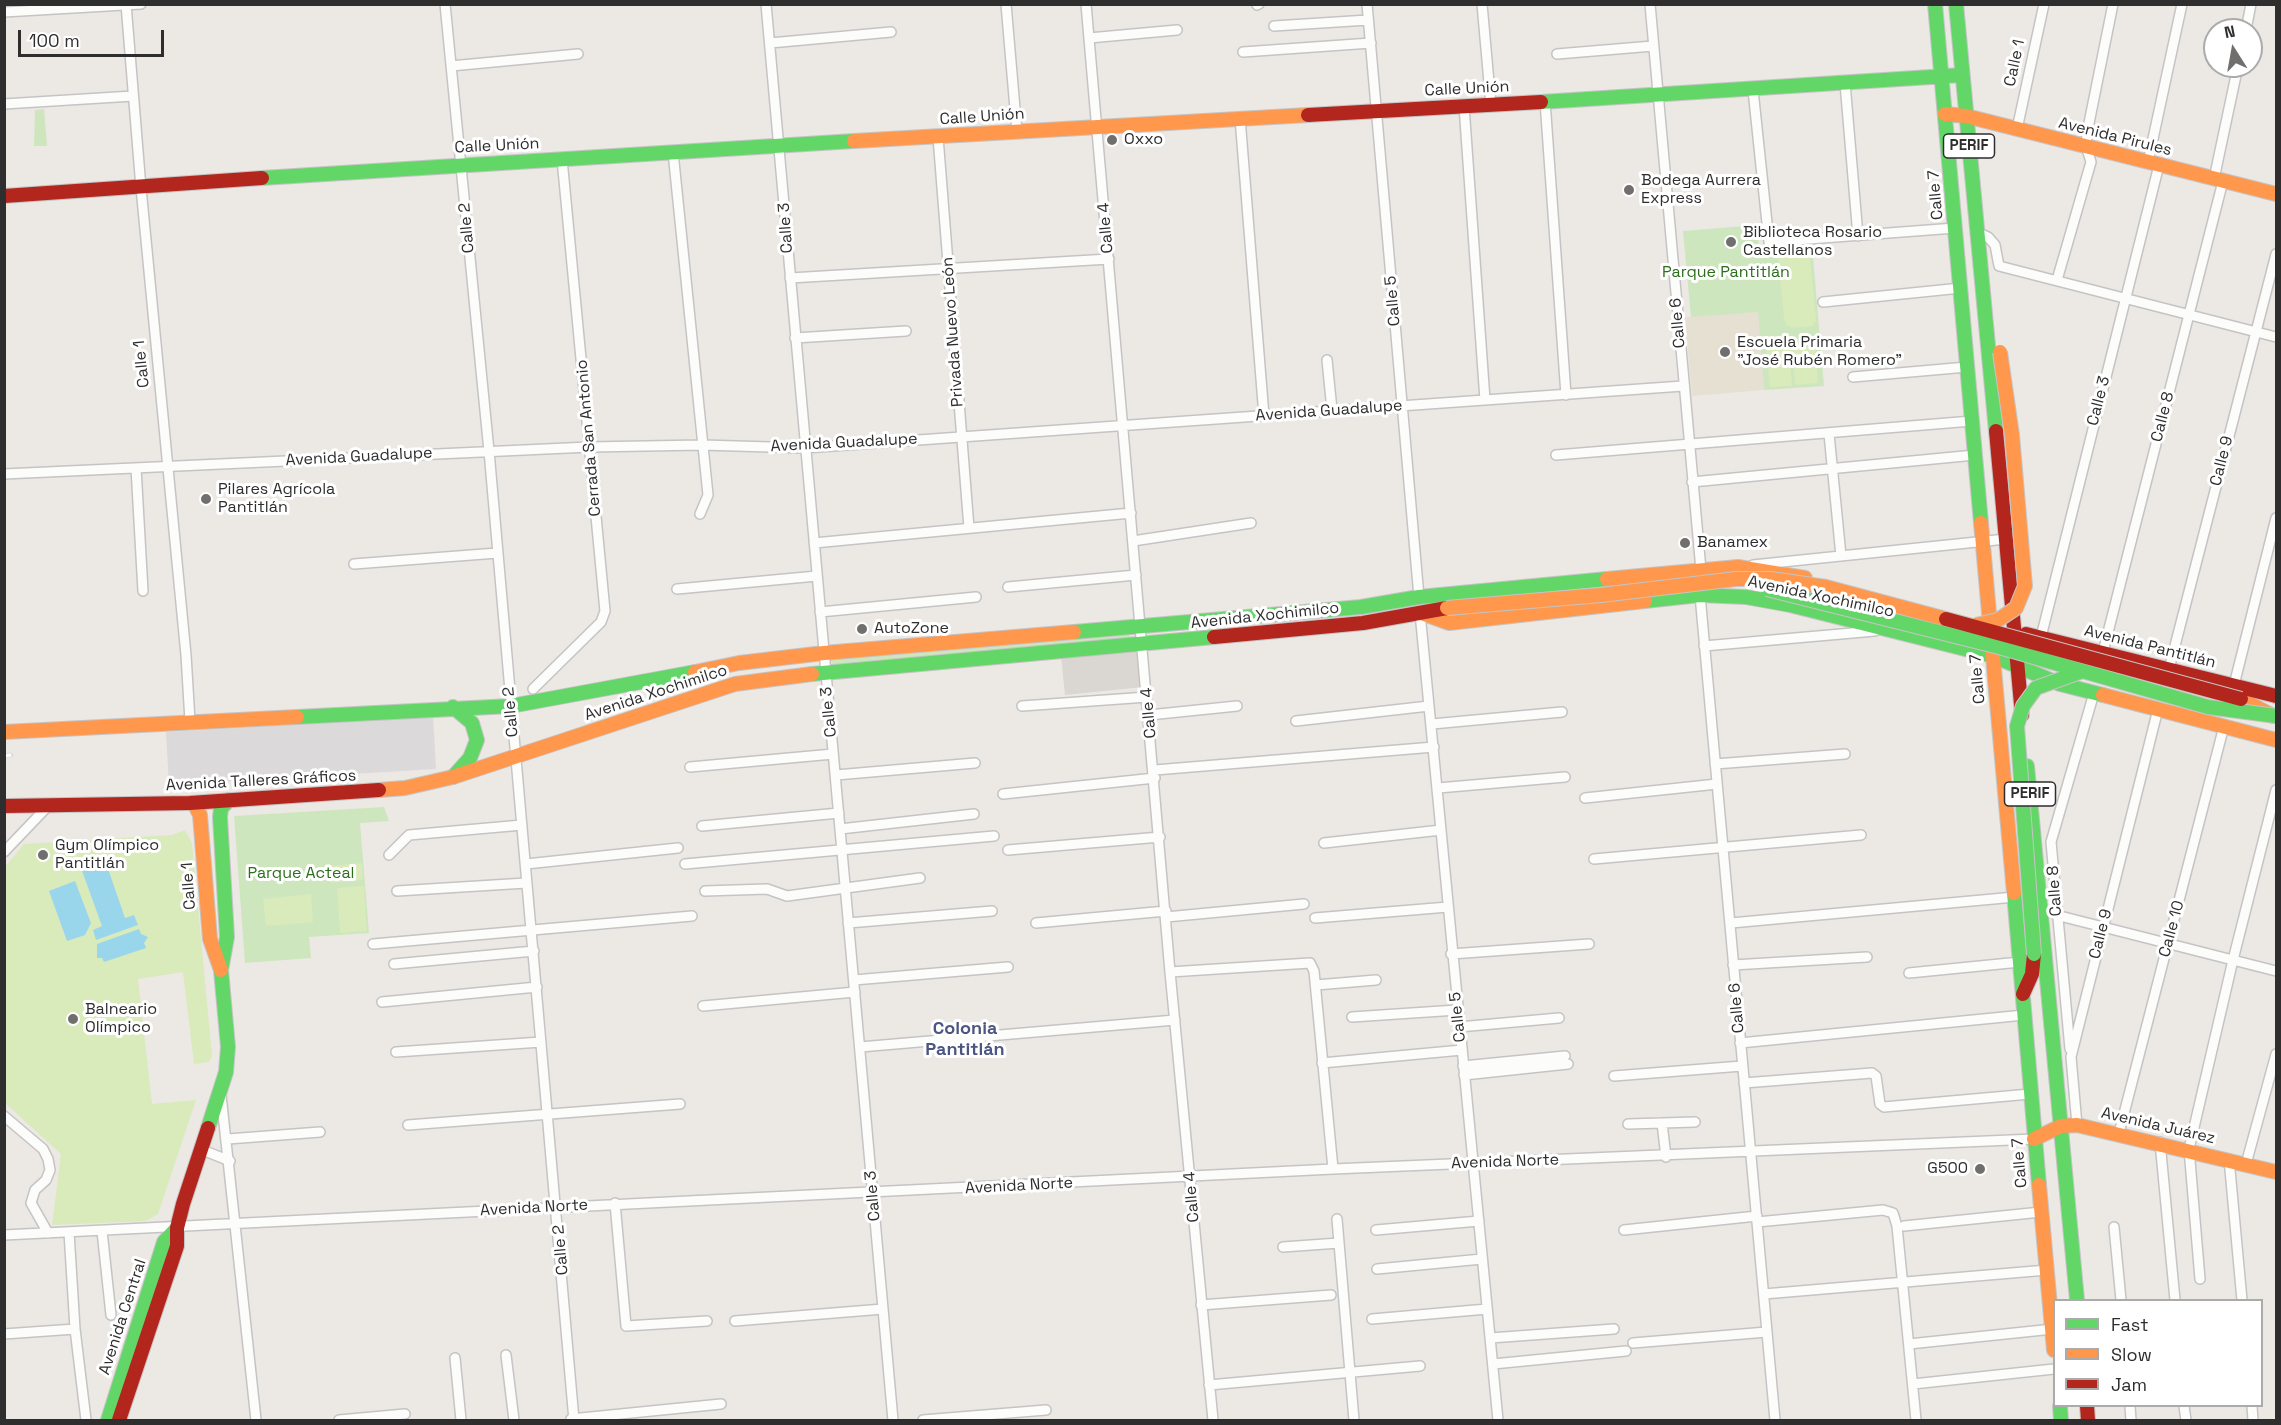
<!DOCTYPE html>
<html>
<head>
<meta charset="utf-8">
<style>
  body { margin:0 }
  #map { position:relative; width:2281px; height:1425px; overflow:hidden; background:#ece8e4; font-family:"Space Grotesk",sans-serif }
  canvas { display:block }
  .frame { position:absolute; inset:0; border:6px solid #2e2e2e; pointer-events:none }
  .legend { position:absolute; left:2053px; top:1299px; width:210px; height:108px; box-sizing:border-box; background:#fff; border:2px solid #ababab; margin:0; padding:8px 10px; list-style:none; font-size:18px; color:#2e2e2e }
  .legend li { display:flex; align-items:center; gap:12px; height:30px }
  .legend b { width:30px; border:2px solid #ababab }
  .north { position:absolute; left:2203px; top:18px; width:60px; height:60px; box-sizing:border-box; background:#fff; border:2px solid #ababab; border-radius:50%; rotate:349deg; font-size:16px; font-weight:700; line-height:24px; text-align:center; color:#2e2e2e }
  .north::after { content:''; display:block; margin:auto; width:21px; height:27px; background:#706f6e; clip-path:polygon(50% 0,100% 100%,50% 72%,0 100%) }
  .scale { position:absolute; left:18px; top:30px; width:146px; height:27px; box-sizing:border-box; border:3px solid #2e2e2e; border-top:0; padding-left:8px; font-size:18px; line-height:21px; white-space:nowrap; color:#2e2e2e; -webkit-text-stroke:4px #fff; paint-order:stroke }
</style>
</head>
<body>
<div id="map">
<canvas width="2281" height="1425"></canvas>
<div class="frame"></div>
<ul class="legend">
<li><b style="height:8px;background:#63d668"></b>Fast</li>
<li><b style="height:8px;background:#ff974d"></b>Slow</li>
<li><b style="height:8px;background:#b3261e"></b>Jam</li>
</ul>
<div class="north">N</div>
<div class="scale">100 m</div>
</div>
<script>
const g = document.querySelector('canvas').getContext('2d');
g.lineJoin = 'round';
function fillPath(path, color) { g.fillStyle = color; g.fill(path, 'evenodd'); }
const poly = rows => new Path2D(rows.map(r => 'M' + r).join(''));
function strokePath(path, color, width, dash) { g.strokeStyle = color; g.lineWidth = width; g.lineCap = dash ? 'butt' : 'round'; g.setLineDash(dash || []); g.stroke(path); }
function drawText(font, color, halo, rows, align = 'center') {
  g.font = font + ' "Space Grotesk",sans-serif'; g.lineWidth = 6; g.setLineDash([]); g.textBaseline = 'middle'; g.strokeStyle = halo; g.fillStyle = color; for (const [text, x, y, turn = 0] of rows) {
    g.save(); g.translate(x, y); g.rotate((+turn || 0) * Math.PI / 180); g.textAlign = isNaN(turn) ? turn : align; if (halo) g.strokeText(text, 0, 0); g.fillText(text, 0, 0); g.restore();
  }
}
const industrial = poly([
  [433,717,436,769,169,785,166,732]
]);
const education = poly([
  [1758,311,1764,390,1692,396,1685,317]
]);
const green = poly([
  [44,109,47,146,34,146,35,110],
  [1757,225,1759,251,1812,245,1824,386,1764,390,1758,312,1691,317,1683,231],
  [1129,629,1130,640,832,668,831,656],
  [384,807,389,821,360,823,369,933,309,937,311,958,245,963,234,816]
]);
const pitch = poly([
  [1804,250,1810,257,1816,321,1812,326,1792,328,1787,325,1784,319,1778,257,1784,252],
  [1815,343,1818,383,1795,385,1792,345],
  [1789,345,1792,386,1770,387,1766,346],
  [185,830,192,843,212,1056,209,1062,194,1064,183,972,138,979,152,1104,196,1100,158,1214,146,1221,52,1225,61,1154,5,1103,5,867,24,844,172,835],
  [362,863,363,880,330,883,328,866],
  [364,886,367,931,340,933,337,888],
  [311,894,313,922,266,926,263,899]
]);
const plaza = poly([
  [1140,650,1143,687,1065,695,1061,656]
]);
const water = poly([
  [105,860,125,918,134,915,138,925,96,940,93,930,102,926,81,868],
  [75,881,91,923,85,935,67,941,49,891],
  [139,929,141,934,148,937,144,943,146,948,104,962,102,958,97,958,97,944]
]);
const street = poly([
  [126,4,141,188,186,655,190,721],
  [445,4,489,451,574,1420],
  [766,4,893,1420],
  [1006,4,1017,132],
  [1086,4,1170,972,1213,1420],
  [1367,4,1419,597],
  [1482,4,1491,105],
  [1650,4,1701,570],
  [1257,5,1259,4],
  [4,12,141,4],
  [1274,26,1368,20],
  [2246,30,2251,4],
  [1089,38,1177,30],
  [770,43,891,32],
  [1243,52,1371,43],
  [1557,54,1653,46],
  [451,66,578,54],
  [1845,83,1858,236],
  [1753,90,1769,242,1955,228],
  [1545,101,1566,395],
  [4,104,133,96],
  [1464,106,1485,400],
  [1240,118,1264,416],
  [2017,129,2044,4],
  [938,137,969,528],
  [673,152,708,495,700,514],
  [2148,162,2182,4],
  [2214,179,2238,66],
  [1977,232,1988,237,1995,245,1999,266,2276,337],
  [790,278,1109,259],
  [2057,280,2091,162,2086,146,2087,133,2113,4],
  [1823,302,1961,288],
  [795,338,906,331],
  [1327,360,1332,410],
  [1853,377,1967,367],
  [1829,434,1841,556],
  [1556,455,1972,421],
  [136,468,143,591],
  [4,474,589,447,702,445,805,448,1683,386],
  [1692,482,1975,455],
  [1133,541,1251,523],
  [814,543,1131,513],
  [354,564,497,553],
  [1753,565,2006,539],
  [1008,587,1136,575],
  [677,589,817,576],
  [1700,595,1775,1420],
  [820,612,976,597],
  [1420,613,1498,1420],
  [2041,637,2159,165],
  [1704,646,1875,631],
  [2103,652,2223,181],
  [2169,669,2276,254],
  [2234,685,2276,518],
  [533,689,601,622,605,611,562,159],
  [1022,706,1147,697],
  [1149,715,1237,706],
  [1296,721,1429,706],
  [1432,724,1562,712],
  [1715,764,1845,754],
  [690,767,833,754],
  [1155,770,1434,747],
  [836,775,975,763],
  [1438,788,1565,777],
  [1003,794,1155,778],
  [1585,798,1717,784],
  [702,826,839,813],
  [840,829,974,814],
  [1324,843,1441,830],
  [1008,850,1160,837],
  [4,852,48,806],
  [389,855,409,835,522,825],
  [1594,859,1861,835],
  [526,864,678,848],
  [685,864,994,836],
  [397,891,526,883],
  [705,891,767,889,787,896,920,878],
  [2056,915,2276,971],
  [1166,917,1304,904],
  [1315,918,1448,907],
  [848,923,992,911],
  [1036,923,1166,911],
  [1731,923,2015,897],
  [373,944,692,916],
  [1451,954,1589,944],
  [394,964,534,951],
  [1733,965,1867,957],
  [1170,972,1310,963,1314,971,1333,1169],
  [1909,973,2020,962],
  [854,980,1008,967],
  [1316,985,1376,980],
  [382,1002,537,987],
  [703,1006,855,992],
  [1352,1017,1457,1010],
  [1459,1027,1559,1018],
  [1740,1043,2024,1015],
  [860,1047,1175,1020],
  [2070,1049,2051,842,2094,693],
  [396,1052,541,1042],
  [1322,1063,1462,1050],
  [1463,1066,1565,1056],
  [1464,1075,1568,1064],
  [1614,1076,1742,1066],
  [1744,1083,1872,1073,1876,1076,1880,1104,1884,1107,2030,1094],
  [221,1095,256,1420],
  [4,1116,43,1149,48,1159,50,1170,46,1180,35,1190,31,1203,48,1233],
  [1662,1123,1666,1157],
  [1628,1124,1695,1122],
  [408,1125,680,1104],
  [2077,1125,2071,1057,2158,709],
  [2119,1133,2224,726],
  [228,1139,320,1132],
  [2160,1142,2175,1300],
  [200,1149,230,1161],
  [2229,1159,2242,1300],
  [2246,1164,2276,1054],
  [615,1203,626,1326,707,1321],
  [1337,1219,1354,1420],
  [1757,1222,1883,1210,1893,1213,1897,1226,1916,1420],
  [1904,1226,2041,1212],
  [2114,1227,2121,1300],
  [1376,1230,1479,1221],
  [1624,1230,1757,1216],
  [102,1231,111,1315],
  [69,1232,75,1329,86,1420],
  [4,1235,1333,1169,2034,1139],
  [1283,1247,1339,1243],
  [1377,1269,1482,1259],
  [2200,1279,2189,1149,2233,960,2276,790],
  [1764,1294,2047,1270],
  [1201,1305,1331,1295],
  [1372,1319,1487,1309],
  [735,1321,883,1309],
  [4,1334,75,1329],
  [1490,1338,1614,1329],
  [1633,1343,1767,1332],
  [1909,1344,2053,1329],
  [506,1355,514,1420],
  [455,1358,461,1420],
  [1493,1364,1626,1351],
  [1913,1384,2054,1369],
  [1209,1385,1420,1366],
  [2130,1406,2131,1420],
  [2184,1406,2186,1420],
  [2252,1406,2253,1420],
  [571,1419,721,1404],
  [339,1420,405,1414],
  [923,1420,1046,1410]
]);
const fast = poly([
  [1935,4,1981,523],
  [1956,4,1996,431],
  [1541,102,1962,75],
  [262,178,854,141],
  [1645,601,1700,595,1746,597,1790,605,1993,656,2060,684,2103,695],
  [1074,632,1361,607,1419,597,1607,579],
  [812,674,1214,637],
  [453,707,472,723,477,740,470,758,453,777],
  [297,717,511,706,695,672],
  [2027,766,2077,1300],
  [2014,893,2039,1185],
  [208,1128,226,1072,228,1047,221,970,227,937,220,817,221,808,229,800],
  [2060,1406,2061,1420],
  [108,1420,164,1242,177,1228]
]);
const slow = poly([
  [1945,114,1966,116,2276,194],
  [854,141,1308,115],
  [1981,523,2014,893],
  [1607,579,1738,567,1805,578],
  [1421,613,1449,623,1645,601],
  [695,672,739,663,824,653,1074,632],
  [2103,695,2276,740],
  [2241,699,2273,716],
  [4,732,297,717],
  [379,790,405,788,453,777,735,684,812,674],
  [190,803,195,805,200,815,210,939,221,970],
  [2034,1139,2061,1126,2077,1125,2276,1172],
  [2039,1185,2054,1350]
]);
const jam = poly([
  [1308,115,1541,102],
  [4,196,262,178],
  [1996,431,2022,715],
  [2026,634,2276,696],
  [1214,637,1363,623,1447,608],
  [4,806,190,803,379,790],
  [2023,994,2032,974,2034,954],
  [2087,1406,2088,1420],
  [119,1420,177,1246,177,1228,183,1204,208,1128]
]);
const rail = poly([
  [4,756,11,755]
]);
const fastBridge = poly([
  [1767,589,1999,647,2208,707,2276,716],
  [2034,954,2017,726,2023,706,2036,688,2080,672]
]);
const slowBridge = poly([
  [1447,608,1601,595,1736,579,1771,579,1826,587,1946,619],
  [1976,625,1998,620,2016,608,2025,586,2012,435,2000,352]
]);
const jamBridge = poly([
  [1946,619,2241,699]
]);
const markers = [
  [1112,140,6,"#706f6e"],
  [1629,190,6,"#706f6e"],
  [1731,242,6,"#706f6e"],
  [1725,352,6,"#706f6e"],
  [206,499,6,"#706f6e"],
  [1685,543,6,"#706f6e"],
  [862,629,6,"#706f6e"],
  [43,855,6,"#706f6e"],
  [73,1019,6,"#706f6e"],
  [1980,1169,6,"#706f6e"]
];
const shields = [
  [1969,146,51],
  [2030,794,51]
];
const shieldNames = [
  ["PERIF",1969,146],
  ["PERIF",2030,794]
];
const streetNames = [
  ["Calle 1",2015,63,-78],
  ["Calle Unión",1467,89,-3],
  ["Calle Unión",982,117,-4],
  ["Avenida Pirules",2115,137,14],
  ["Calle Unión",497,146,-3],
  ["Calle 7",1936,195,-95],
  ["Calle 2",467,228,-95],
  ["Calle 3",786,228,-94],
  ["Calle 4",1106,228,-95],
  ["Calle 5",1393,301,-95],
  ["Calle 6",1678,323,-95],
  ["Privada Nuevo León",953,332,-94],
  ["Calle 1",142,364,-96],
  ["Calle 3",2099,401,-76],
  ["Avenida Guadalupe",1329,411,-4],
  ["Calle 8",2163,417,-76],
  ["Cerrada San Antonio",589,438,-95],
  ["Avenida Guadalupe",844,443,-3],
  ["Avenida Guadalupe",359,457,-3],
  ["Calle 9",2222,461,-76],
  ["Avenida Xochimilco",1821,597,12],
  ["Avenida Xochimilco",1265,616,-6],
  ["Avenida Pantitlán",2150,647,14],
  ["Calle 7",1978,679,-95],
  ["Avenida Xochimilco",656,693,-18],
  ["Calle 2",511,712,-95],
  ["Calle 3",829,712,-96],
  ["Calle 4",1149,713,-95],
  ["Avenida Talleres Gráficos",261,781,-3],
  ["Calle 1",189,886,-94],
  ["Calle 8",2055,891,-94],
  ["Calle 10",2172,929,-75],
  ["Calle 9",2101,934,-76],
  ["Calle 6",1737,1008,-95],
  ["Calle 5",1458,1017,-96],
  ["Avenida Juárez",2158,1126,13],
  ["Avenida Norte",1505,1162,-2],
  ["Calle 7",2020,1163,-95],
  ["Avenida Norte",1019,1186,-3],
  ["Calle 3",873,1196,-95],
  ["Calle 4",1192,1197,-95],
  ["Avenida Norte",534,1208,-3],
  ["Calle 2",561,1250,-95],
  ["Avenida Central",123,1317,-72]
];
const poiNames = [
  ["Oxxo",1124,140],
  ["Bodega Aurrera",1641,181],
  ["Express",1641,199],
  ["Biblioteca Rosario",1743,233],
  ["Castellanos",1743,251],
  ["Escuela Primaria",1737,343],
  ["\"José Rubén Romero\"",1737,361],
  ["Pilares Agrícola",218,490],
  ["Pantitlán",218,508],
  ["Banamex",1697,543],
  ["AutoZone",874,629],
  ["Gym Olímpico",55,846],
  ["Pantitlán",55,864],
  ["Balneario",85,1010],
  ["Olímpico",85,1028],
  ["G500",1968,1169,"right"]
];
const parkNames = [
  ["Parque Pantitlán",1726,273],
  ["Parque Acteal",301,874]
];
const neighbourhoodNames = [
  ["Colonia",965,1029],
  ["Pantitlán",965,1050]
];
fillPath(industrial, '#dcd9db');
fillPath(education, '#e6e0d3');
fillPath(green, '#cee6be');
fillPath(pitch, '#d9eabb');
fillPath(plaza, '#dad6d2');
fillPath(water, '#99d6ec');
strokePath(street, '#c5c4c5', 12);
strokePath(fast, '#c5c4c5', 16);
strokePath(slow, '#c5c4c5', 16);
strokePath(jam, '#c5c4c5', 16);
strokePath(street, '#fcfcfb', 9);
strokePath(fast, '#63d668', 14);
strokePath(slow, '#ff974d', 14);
strokePath(jam, '#b3261e', 14);
strokePath(rail, '#dfdfe1', 5);
strokePath(rail, '#fff', 3, [9]);
strokePath(fastBridge, '#c6c5c4', 16, []);
strokePath(slowBridge, '#c6c5c4', 16, []);
strokePath(jamBridge, '#c6c5c4', 16, []);
strokePath(fastBridge, '#63d668', 14);
strokePath(slowBridge, '#ff974d', 14);
strokePath(jamBridge, '#b3261e', 14);
for (const [x, y, r, color] of markers) { const dot = new Path2D(); dot.arc(x, y, r, 0, 2 * Math.PI); g.fillStyle = color; g.fill(dot); strokePath(dot, '#fff', 2); }
for (const [x, y, w] of shields) { const box = new Path2D(); box.roundRect(x - w / 2, y - 12, w, 24, 4.5); g.fillStyle = '#fff'; g.fill(box); strokePath(box, '#2e2e2e', 1.5); }
drawText('bold 15px', '#2e2e2e', null, shieldNames);
drawText('16px', '#2e2e2e', '#fff', streetNames);
drawText('16px', '#2e2e2e', '#fff', poiNames, 'left');
drawText('16px', '#2c6e1b', '#fff', parkNames);
drawText('bold 18px', '#4d5680', '#fff', neighbourhoodNames);
</script>
</body>
</html>
